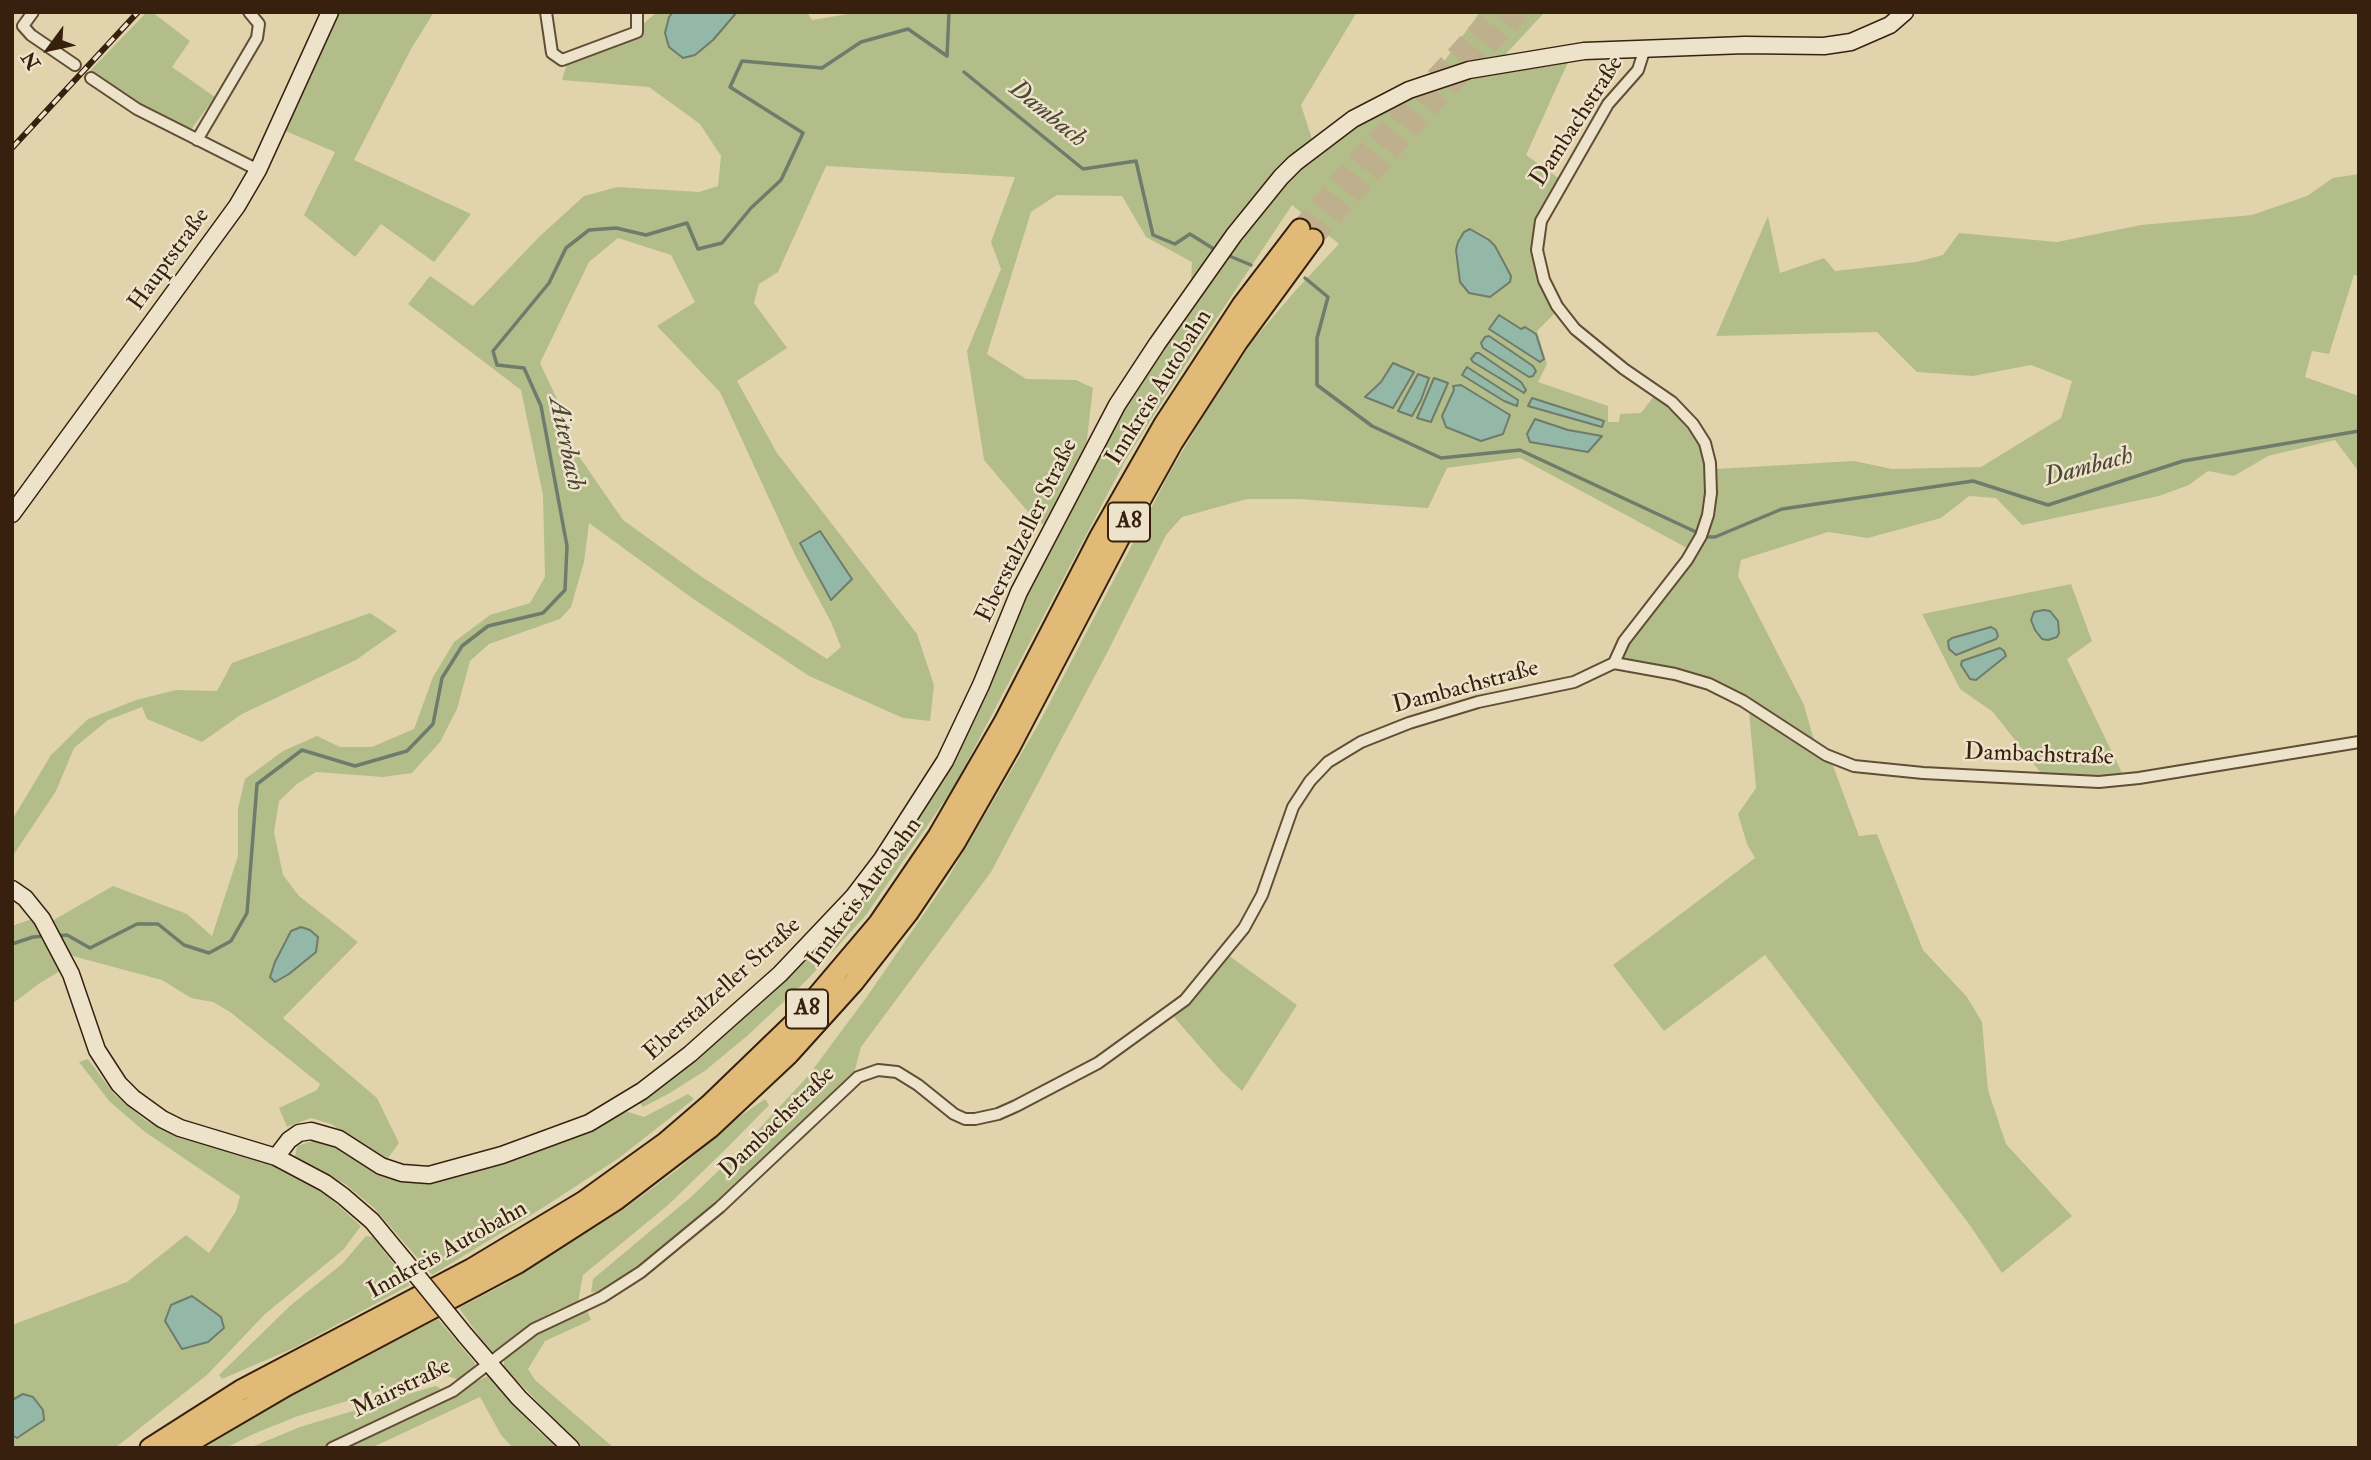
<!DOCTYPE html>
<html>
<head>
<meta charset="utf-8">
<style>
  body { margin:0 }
  #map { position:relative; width:2371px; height:1460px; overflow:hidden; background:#e1d4ad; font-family:"IM FELL Double Pica",serif }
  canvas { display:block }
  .frame { position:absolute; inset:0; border:14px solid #38200f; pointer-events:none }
  .north { position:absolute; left:14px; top:14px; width:70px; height:70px; -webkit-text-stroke:5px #ece3ca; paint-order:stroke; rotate:237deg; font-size:19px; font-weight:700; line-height:28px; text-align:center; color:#38200f }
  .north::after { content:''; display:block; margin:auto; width:24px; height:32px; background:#38200f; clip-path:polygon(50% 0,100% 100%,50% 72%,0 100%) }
</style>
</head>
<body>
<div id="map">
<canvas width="2371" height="1460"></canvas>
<div class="frame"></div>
<div class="north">N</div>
</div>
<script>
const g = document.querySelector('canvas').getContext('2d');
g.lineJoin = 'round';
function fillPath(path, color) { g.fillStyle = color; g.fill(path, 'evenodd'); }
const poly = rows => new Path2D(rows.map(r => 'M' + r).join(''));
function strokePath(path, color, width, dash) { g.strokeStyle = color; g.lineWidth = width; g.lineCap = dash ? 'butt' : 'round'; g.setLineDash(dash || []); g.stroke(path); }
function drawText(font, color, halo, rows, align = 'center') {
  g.font = font + ' "IM FELL Double Pica",serif'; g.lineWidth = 5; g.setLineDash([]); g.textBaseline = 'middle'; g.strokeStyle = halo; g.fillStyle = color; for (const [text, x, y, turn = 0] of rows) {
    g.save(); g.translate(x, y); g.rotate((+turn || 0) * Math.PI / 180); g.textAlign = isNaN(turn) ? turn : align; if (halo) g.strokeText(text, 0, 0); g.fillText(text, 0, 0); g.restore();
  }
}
const green = poly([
  [147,12,152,12,190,41,172,67,215,97,184,139,107,97,84,77],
  [337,12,434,12,411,49,354,160,471,214,434,262,381,224,355,257,304,215,335,152,283,130],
  [657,12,807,12,812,20,860,12,1357,12,1301,105,1313,142,1264,186,1191,282,1192,262,1146,237,1122,196,1057,195,1031,212,987,354,1026,379,1076,380,1093,388,1085,456,1046,526,1035,520,984,460,967,351,1001,269,991,242,1015,177,826,166,778,272,759,284,754,303,787,348,737,381,777,453,917,634,934,685,930,721,903,718,809,676,692,598,589,523,584,562,571,607,560,619,489,644,470,661,457,709,440,742,412,773,383,777,316,772,297,784,279,801,274,832,283,875,299,896,358,942,283,1018,377,1098,399,1143,386,1161,331,1124,311,1118,287,1127,279,1108,317,1090,320,1084,230,1012,213,1002,191,998,162,980,69,955,50,922,113,886,187,914,212,936,238,856,238,808,245,779,283,751,317,736,340,747,372,747,414,729,433,677,454,642,490,615,530,603,545,577,543,495,521,390,408,304,430,276,473,306,539,237,584,196,617,187,699,192,718,186,721,156,700,124,649,87,562,80,568,61,636,39,643,24],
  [618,238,671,255,695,302,657,326,720,392,796,557,831,622,841,647,827,659,702,577,623,520,567,439,557,399,540,363,589,262],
  [1480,12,1545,12,1502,58,1432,78],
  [1569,60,1526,155,1567,184,1545,224,1542,250,1548,273,1563,305,1537,331,1547,364,1538,382,1608,406,1608,422,1619,422,1620,414,1641,413,1661,387,1701,426,1716,469,1854,461,1892,469,1981,467,2061,418,2072,381,2031,365,1973,376,1917,372,1877,332,1716,336,1768,216,1780,273,1824,258,1835,271,1916,262,1943,255,1959,233,2057,242,2141,225,2252,215,2307,196,2333,178,2359,174,2359,276,2354,275,2329,354,2312,351,2305,377,2359,396,2359,472,2335,440,2268,456,2234,476,2208,471,2189,485,2159,496,2022,525,1996,498,1969,496,1941,518,1868,538,1828,532,1741,560,1738,576,1804,705,1815,744,1679,670,1609,659,1689,549,1520,458,1447,468,1428,508,1299,499,1247,499,1182,517,1166,535,1107,653,991,872,861,1047,854,1073,832,1092,731,1192,665,1248,615,1283,598,1292,591,1292,593,1279,691,1197,736,1154,808,1076,866,998,945,883,1038,725,1170,472,1209,407,1254,339,1296,290,1339,244,1292,205,1183,369,1125,461,954,787,866,915,808,979,747,1036,706,1070,670,1093,643,1107,637,1099,887,862,1024,592,1112,427,1157,353,1255,214,1288,176,1330,141,1382,109,1432,89,1492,72],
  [2071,584,2092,641,2067,659,2123,775,2108,784,2104,776,2044,777,1993,712,1960,689,1922,614],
  [370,613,397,631,356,660,242,714,202,742,147,719,142,707,108,720,74,748,56,791,12,857,12,820,51,755,88,719,136,700,176,690,217,691,232,663],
  [1749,711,1832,763,1859,836,1877,834,1923,950,1967,997,1982,1022,1988,1090,2006,1144,2072,1216,2002,1273,1969,1224,1765,955,1664,1031,1613,965,1755,858,1747,844,1738,814,1756,788],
  [35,918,51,947,60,971,40,983,12,1004,12,926],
  [1228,955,1297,1005,1242,1091,1221,1071,1174,1017],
  [88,1059,115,1095,145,1120,183,1139,269,1161,323,1192,361,1226,343,1250,265,1314,208,1374,115,1448,12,1448,12,1325,127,1282,186,1235,209,1253,236,1211,240,1196,145,1132,110,1102,79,1062],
  [688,1094,694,1099,619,1158,544,1207,432,1275,374,1208,345,1184,295,1157,297,1146,312,1141,335,1140,417,1180,469,1173,552,1145,622,1110,644,1117],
  [765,1099,769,1105,730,1145,667,1206,583,1275,578,1302,556,1310,532,1323,491,1353,459,1308,505,1284,624,1209,678,1169,736,1119],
  [366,1236,373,1237,410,1285,294,1348,222,1379,219,1375,291,1305,342,1264],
  [586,1308,591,1320,545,1341,528,1369,535,1380,614,1448,582,1448,504,1367,504,1358,540,1329],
  [438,1319,475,1363,473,1371,462,1381,445,1375,426,1377,298,1416,251,1435,226,1448,204,1448,285,1399],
  [488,1376,538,1431,560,1448,513,1448,501,1435,480,1397,371,1448,337,1448],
  [435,1386,439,1387,441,1392,396,1410,321,1448,249,1448,300,1427]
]);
const water = poly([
  [673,12,737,12,713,40,695,55,683,58,669,47,665,33,669,17,673,12],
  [1470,229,1489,240,1495,246,1511,276,1510,282,1490,297,1469,293,1460,282,1456,250,1458,242,1464,232,1470,229],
  [1499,315,1521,329,1525,327,1536,334,1544,359,1540,362,1489,329,1499,315],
  [1489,336,1533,366,1536,371,1533,376,1529,377,1483,348,1481,343,1485,337,1489,336],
  [1476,353,1479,353,1521,382,1526,390,1524,393,1473,362,1471,359,1476,353],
  [1393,363,1414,372,1393,408,1365,397,1381,382,1393,363],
  [1467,367,1518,400,1517,406,1504,401,1462,375,1467,367],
  [1418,374,1429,378,1421,400,1412,416,1398,411,1418,374],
  [1434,378,1448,383,1431,422,1417,418,1434,378],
  [1461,385,1510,415,1503,434,1481,441,1446,427,1442,416,1454,390,1453,386,1461,385],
  [1532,398,1604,421,1602,427,1528,406,1532,398],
  [1535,419,1568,430,1602,436,1588,452,1530,442,1527,434,1535,419],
  [820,531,852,579,831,600,800,543,820,531],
  [2044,610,2050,611,2058,621,2059,633,2057,637,2048,640,2042,639,2035,630,2031,620,2034,612,2044,610],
  [1991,627,1996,630,1998,636,1996,639,1956,655,1949,649,1948,641,1952,638,1991,627],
  [2000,648,2004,651,2006,656,1976,680,1970,679,1961,665,1962,661,2000,648],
  [301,927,310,930,318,937,316,952,289,974,275,982,270,977,275,962,291,931,301,927],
  [192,1296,221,1317,224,1328,208,1342,182,1349,165,1321,171,1305,192,1296],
  [23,1394,33,1397,43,1410,44,1420,17,1438,12,1435,12,1400,23,1394]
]);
const stream = poly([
  [964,72,1083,169,1136,161,1153,235,1175,244,1190,234,1217,251],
  [1227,255,1251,265],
  [1305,278,1328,297,1317,338,1317,385,1372,426,1441,458,1520,450,1696,532],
  [1709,537,1715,537,1782,509,1973,481,2048,505,2183,461,2359,431],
  [56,936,67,935,90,948,137,924,158,924,184,945,209,953,231,941,247,913,257,784,302,750,355,766,407,751,433,724,442,678,462,646,488,626,543,613,565,590,567,546,541,406,524,368,497,365,493,351,549,283,566,248,589,230,616,228,646,235,687,223,698,249,722,243,751,208,781,180,803,133,730,87,742,61,822,68,861,42,908,29,947,56,949,12],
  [12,944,33,937,45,936]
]);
const highwayTunnel = poly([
  [1300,229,1355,163,1496,12],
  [1313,239,1430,107,1520,12]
]);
const street = poly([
  [33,12,23,26,31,35,75,65],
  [546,12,552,53,562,60,637,32,637,12],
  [91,78,137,109,258,170],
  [197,140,257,38,259,24,249,12],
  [1614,663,1675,674,1709,684,1743,701,1826,755,1854,766,1923,773,2099,782,2139,778,2359,742],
  [332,1448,453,1391,534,1329,602,1297,641,1272,720,1207,858,1077,878,1070,897,1072,918,1085,954,1114,965,1119,975,1119,998,1114,1016,1106,1098,1063,1185,1000,1244,928,1262,895,1293,807,1310,781,1328,762,1361,742,1409,723,1478,702,1574,682,1614,663,1624,641,1687,560,1701,536,1708,515,1711,493,1710,463,1705,443,1693,424,1672,402,1624,369,1575,329,1557,306,1544,280,1537,250,1541,221,1608,104,1638,70,1645,48]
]);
const secondary = poly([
  [12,514,237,206,258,170,330,12],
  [12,889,25,898,42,919,71,974,97,1050,119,1084,133,1098,162,1119,180,1128,276,1157,325,1183,343,1196,372,1221,405,1261],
  [276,1157,289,1140,299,1133,311,1131,339,1139,381,1166,402,1173,429,1175,502,1155,589,1123,642,1091,690,1054,780,974,853,897,882,859,945,761,981,685,1019,592,1117,405,1157,344,1234,235,1281,177,1295,163,1353,119,1409,90,1469,70,1584,51,1745,45,1824,46,1851,42,1890,25,1905,12],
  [465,1335,519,1398,571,1448]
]);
const highway = poly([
  [150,1448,241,1390,471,1269,584,1201,666,1142,709,1105,795,1022,878,924,938,836,1004,722,1099,538,1164,424,1242,305,1300,229],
  [180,1448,286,1386,518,1263,616,1200,710,1128,789,1054,854,982,908,913,955,843,1010,747,1120,537,1173,442,1237,343,1313,239]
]);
const rail = poly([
  [12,148,138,12]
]);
const secondaryBridge = poly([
  [405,1261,465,1335]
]);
const shields = [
  [1129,522,42],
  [807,1009,42]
];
const shieldNames = [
  ["A8",1129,522],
  ["A8",807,1009]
];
const streetNames = [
  ["Dambachstraße",1578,122,-57],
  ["Hauptstraße",170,260,-54],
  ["Innkreis Autobahn",1160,388,-58],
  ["Eberstalzeller Straße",1028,531,-64],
  ["Dambachstraße",1466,688,-15],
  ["Dambachstraße",2039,756,2],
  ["Innkreis Autobahn",865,893,-54],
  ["Eberstalzeller Straße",723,990,-42],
  ["Dambachstraße",778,1123,-44],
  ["Innkreis Autobahn",448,1251,-29],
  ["Mairstraße",402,1389,-26]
];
const waterNames = [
  ["Dambach",1047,115,39],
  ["Aiterbach",565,444,78],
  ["Dambach",2089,468,-15]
];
fillPath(green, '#b3bd8a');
fillPath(water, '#94b8a8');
strokePath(water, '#6f7b6b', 2);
strokePath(stream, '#6f7b6b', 3.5);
strokePath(highwayTunnel, '#bfb08d', 19, [19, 10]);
strokePath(street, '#624d36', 14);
strokePath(secondary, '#38200f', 19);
strokePath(highway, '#38200f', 23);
strokePath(street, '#ece3ca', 10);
strokePath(secondary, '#ece3ca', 16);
strokePath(highway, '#e0ba76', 19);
strokePath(rail, '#38200f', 6);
strokePath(rail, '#ece3ca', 3.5, [10]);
strokePath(secondaryBridge, '#38200f', 19, []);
strokePath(secondaryBridge, '#ece3ca', 16);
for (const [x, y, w] of shields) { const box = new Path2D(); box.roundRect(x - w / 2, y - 19.5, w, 39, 5); g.fillStyle = '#ece3ca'; g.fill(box); strokePath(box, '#38200f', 2); }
drawText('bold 23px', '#38200f', null, shieldNames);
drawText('24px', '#38200f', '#ece3ca', streetNames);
drawText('italic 26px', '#4f4635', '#ece3ca', waterNames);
</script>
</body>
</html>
